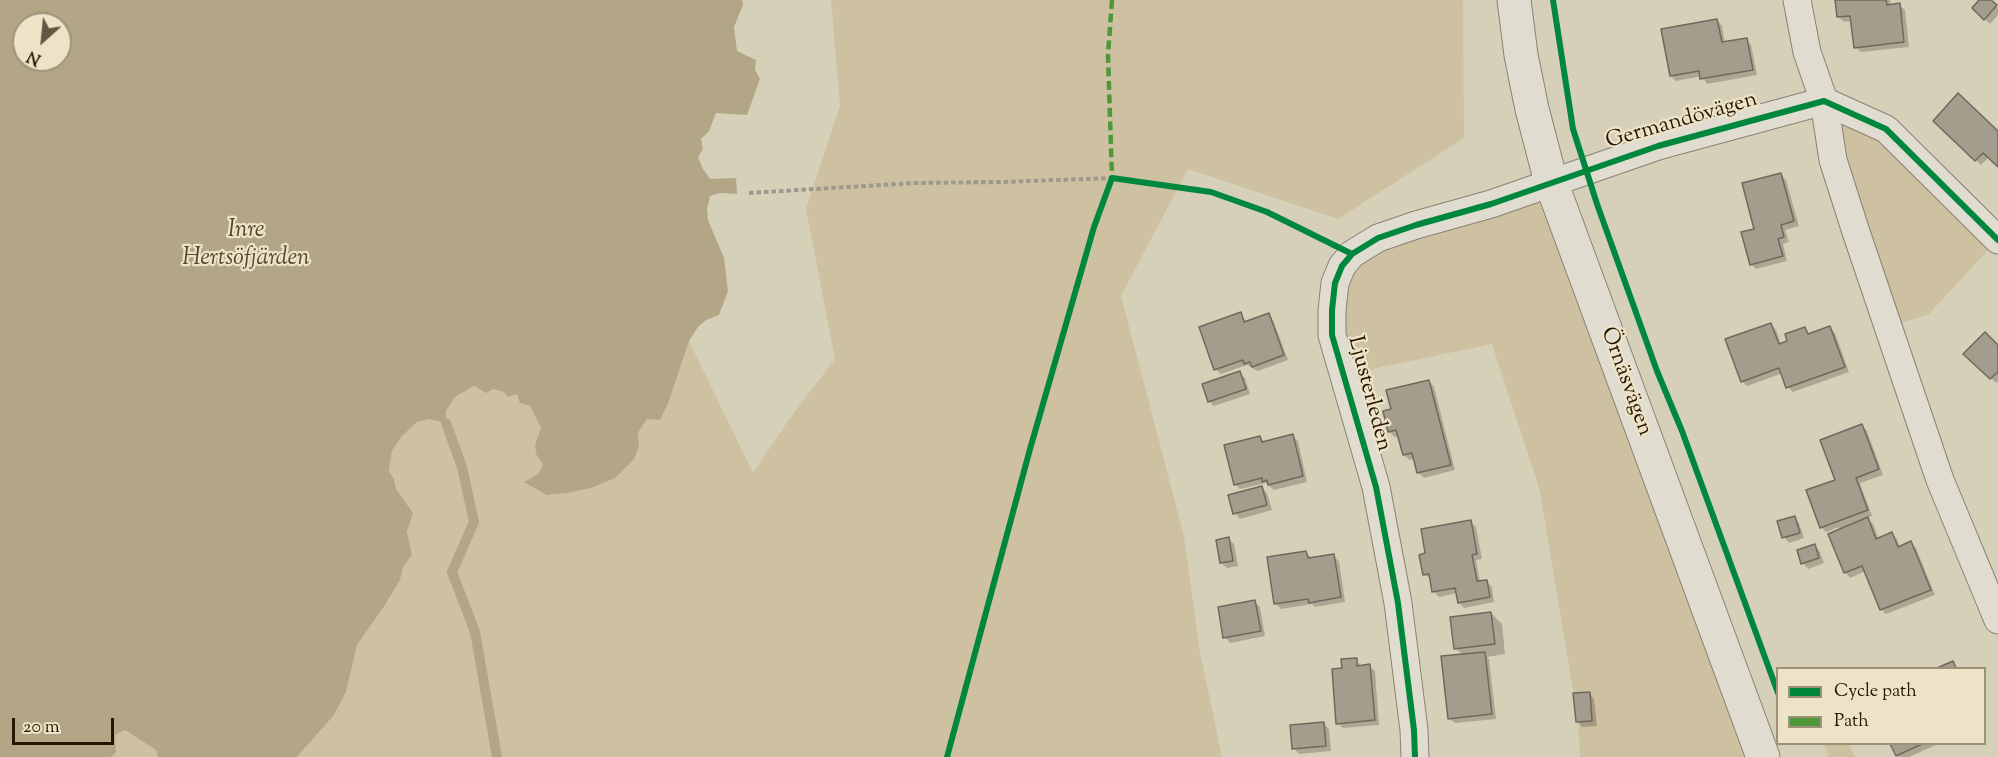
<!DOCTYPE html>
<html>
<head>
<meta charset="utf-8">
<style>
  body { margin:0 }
  #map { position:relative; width:1998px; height:757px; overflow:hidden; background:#d7d0b8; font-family:"Sorts Mill Goudy",serif }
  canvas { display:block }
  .legend { position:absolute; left:1776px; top:667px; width:210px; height:78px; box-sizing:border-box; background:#ede4c8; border:2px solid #9e917a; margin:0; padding:8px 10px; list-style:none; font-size:18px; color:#271404 }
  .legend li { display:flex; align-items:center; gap:12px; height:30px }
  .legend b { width:30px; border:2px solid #9e917a }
  .north { position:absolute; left:12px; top:12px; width:60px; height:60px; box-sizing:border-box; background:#ede4c8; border:2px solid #9e917a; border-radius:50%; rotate:207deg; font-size:16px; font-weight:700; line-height:24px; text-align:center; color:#271404 }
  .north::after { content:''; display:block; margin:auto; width:21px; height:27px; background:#655643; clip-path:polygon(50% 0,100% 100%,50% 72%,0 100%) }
  .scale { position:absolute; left:12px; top:718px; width:102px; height:27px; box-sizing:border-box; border:3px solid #271404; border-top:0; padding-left:8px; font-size:18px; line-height:21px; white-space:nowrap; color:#271404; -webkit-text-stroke:4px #ede4c8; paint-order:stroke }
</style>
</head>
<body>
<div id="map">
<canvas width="1998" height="757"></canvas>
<ul class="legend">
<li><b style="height:8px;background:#00873e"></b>Cycle path</li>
<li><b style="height:8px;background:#4e983a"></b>Path</li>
</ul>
<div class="north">N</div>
<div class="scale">20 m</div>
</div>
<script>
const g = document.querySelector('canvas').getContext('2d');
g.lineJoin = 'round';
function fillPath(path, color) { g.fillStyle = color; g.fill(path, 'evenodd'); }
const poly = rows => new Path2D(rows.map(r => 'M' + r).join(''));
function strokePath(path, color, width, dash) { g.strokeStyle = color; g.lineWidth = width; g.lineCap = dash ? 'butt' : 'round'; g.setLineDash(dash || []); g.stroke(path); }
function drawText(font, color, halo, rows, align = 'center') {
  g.font = font + ' "Sorts Mill Goudy",serif'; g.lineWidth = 4.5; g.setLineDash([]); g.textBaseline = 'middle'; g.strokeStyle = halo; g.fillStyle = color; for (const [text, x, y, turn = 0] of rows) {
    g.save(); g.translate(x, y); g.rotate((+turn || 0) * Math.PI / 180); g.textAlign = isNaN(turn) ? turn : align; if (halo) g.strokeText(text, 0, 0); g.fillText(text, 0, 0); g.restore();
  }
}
const green = poly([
  [831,0,1463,0,1464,138,1338,219,1188,169,1121,296,1184,536,1200,652,1222,757,297,757,334,715,346,692,357,645,385,605,400,580,403,567,412,555,407,532,413,513,396,489,394,479,389,471,392,451,401,437,417,422,446,411,455,397,474,386,517,393,530,406,541,428,535,445,536,454,543,465,538,474,525,482,639,446,638,433,647,419,669,401,689,341,753,473,790,418,835,359,806,209,840,105],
  [1822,103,1886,129,1997,240,1929,314,1887,328],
  [1550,184,1762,757,1580,757,1578,720,1540,491,1492,344,1343,375,1340,267],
  [125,730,156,750,158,757,111,757,116,753,115,735],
  [1824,744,1849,744,1855,757,1829,757]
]);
const water = poly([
  [0,0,742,0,743,5,734,27,737,51,756,60,755,70,760,79,747,115,716,113,709,131,701,139,703,149,698,157,703,169,710,179,736,178,737,194,720,193,710,196,707,209,708,220,724,258,728,291,719,315,706,320,698,327,689,341,669,401,660,420,647,419,638,433,639,446,634,459,615,478,591,488,567,493,547,495,524,482,538,474,543,465,536,454,535,445,541,428,530,406,520,403,517,394,508,397,504,392,493,389,486,393,474,386,455,397,446,411,446,423,429,419,417,422,401,437,392,451,389,471,394,479,396,489,413,513,407,532,412,555,403,567,400,580,385,605,357,645,346,692,334,715,297,757,158,757,156,750,125,730,115,735,116,753,111,757,0,757],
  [24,24,60,24,60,60,24,60]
]);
const shadow = poly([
  [1837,0,1890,0,1891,6,1899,5,1905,10,1909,47,1861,52,1856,47,1852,21,1844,22,1839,17],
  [1981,0,1989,0,1998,8,1998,15,1990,24,1974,8],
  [1717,20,1722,26,1725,43,1746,40,1751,45,1757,75,1707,84,1702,76,1676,81,1671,76],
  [1935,121,1998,133,1998,165,1989,157,1981,165],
  [1781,175,1786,180,1799,226,1785,230,1789,242,1783,244,1787,261,1756,269,1751,264,1756,230],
  [1240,314,1247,322,1268,315,1273,320,1288,360,1258,371,1247,365,1221,374,1215,369],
  [1770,324,1776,330,1781,344,1789,342,1804,328,1810,334,1830,328,1835,333,1849,372,1793,392,1788,387,1783,373,1747,386,1742,381],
  [1998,347,1998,381,1996,383,1965,354],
  [1239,373,1245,378,1250,394,1214,406,1209,401],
  [1429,381,1434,387,1455,470,1424,478,1419,473,1415,459,1410,460,1404,455,1399,436,1395,437,1389,432],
  [1862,426,1867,431,1883,475,1860,483,1872,516,1866,518,1873,524,1879,539,1892,534,1897,539,1900,547,1911,543,1916,548,1935,595,1886,614,1881,609,1866,571,1850,578,1845,572,1839,527,1826,532,1821,527,1837,481],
  [1292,436,1298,441,1307,482,1274,490,1266,483,1240,489,1235,484,1260,437,1265,443],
  [1262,488,1267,493,1272,510,1240,519,1235,513],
  [1794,518,1799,523,1804,538,1789,543,1784,537],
  [1471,522,1476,527,1482,559,1476,560,1480,582,1486,581,1492,587,1494,602,1464,608,1459,602,1457,593,1439,597,1434,592,1431,579,1424,574,1427,554],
  [1228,539,1234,544,1238,566,1227,568,1221,563],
  [1815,546,1820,552,1824,563,1808,569,1803,563],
  [1306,552,1311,558,1333,556,1339,561,1345,602,1315,607,1312,604,1281,609,1275,603],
  [1254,602,1260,607,1265,636,1230,643,1225,637],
  [1491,613,1502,624,1505,654,1487,657,1489,659,1496,719,1455,723,1449,718,1463,655,1456,648],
  [1356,660,1362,667,1369,666,1375,671,1379,725,1343,728,1338,723,1344,669],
  [1589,693,1594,699,1597,726,1582,727,1577,721],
  [1324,724,1329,729,1331,751,1299,754,1294,748],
  [1891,744,1938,744,1909,757,1899,757]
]);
const stream = poly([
  [446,423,462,467,474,522,452,572,475,632,497,757]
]);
const building = poly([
  [1835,0,1886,0,1887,5,1900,3,1904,42,1854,48,1850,16,1837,17,1835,0],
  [1979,0,1991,0,1997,5,1984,20,1972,8,1979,0],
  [1717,19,1722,42,1747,38,1753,70,1700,79,1699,71,1670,76,1661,29,1717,19],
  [1958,93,1998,131,1998,167,1983,153,1975,161,1933,121,1958,93],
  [1781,173,1794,221,1781,225,1784,237,1778,239,1783,256,1750,265,1741,232,1754,229,1742,183,1781,173],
  [1241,312,1244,322,1269,313,1284,355,1252,367,1250,362,1244,364,1243,360,1214,370,1199,327,1241,312],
  [1771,323,1779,344,1787,341,1785,334,1805,327,1808,334,1830,326,1845,367,1786,388,1779,368,1741,382,1725,339,1771,323],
  [1985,332,1998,345,1998,372,1990,379,1963,354,1985,332],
  [1240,371,1246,389,1208,402,1202,384,1240,371],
  [1429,380,1451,465,1417,473,1412,453,1403,455,1396,430,1388,432,1383,411,1391,409,1386,390,1429,380],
  [1862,424,1879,469,1856,478,1868,510,1820,528,1806,490,1835,480,1820,440,1862,424],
  [1293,434,1303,476,1268,485,1267,480,1262,482,1262,478,1234,485,1224,445,1260,436,1262,442,1293,434],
  [1262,486,1267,505,1233,514,1228,495,1262,486],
  [1795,516,1800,533,1782,538,1777,521,1795,516],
  [1868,517,1876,539,1892,532,1898,547,1911,541,1931,590,1880,610,1862,566,1844,573,1828,534,1868,517],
  [1471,520,1477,554,1472,555,1477,581,1487,580,1490,597,1458,603,1455,588,1432,592,1429,574,1423,575,1419,555,1425,553,1421,529,1471,520],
  [1229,537,1233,561,1220,563,1216,540,1229,537],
  [1815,544,1819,558,1801,564,1797,550,1815,544],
  [1306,551,1308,558,1334,554,1341,597,1309,603,1308,599,1274,604,1267,557,1306,551],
  [1255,600,1261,631,1223,638,1218,607,1255,600],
  [1491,612,1495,644,1454,649,1450,617,1491,612],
  [1485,652,1492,714,1448,719,1441,656,1485,652],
  [1357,658,1357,666,1370,664,1375,720,1336,724,1332,669,1342,668,1341,659,1357,658],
  [1953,661,1956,668,1937,668,1953,661],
  [1590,692,1592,721,1576,722,1573,693,1590,692],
  [1324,722,1326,746,1292,749,1290,725,1324,722],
  [1890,744,1922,744,1896,756,1890,744]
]);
const path = poly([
  [749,193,914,183,1001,182,1112,178]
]);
const minor = poly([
  [1797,0,1807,52,1824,101,1833,160,1856,232,1940,480,1998,620],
  [1415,757,1414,730,1398,603,1376,487,1332,335,1332,310,1335,283,1342,266,1352,254,1378,238,1416,225,1491,204,1658,146,1824,101,1886,129,1998,240]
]);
const tertiary = poly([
  [1514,0,1521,55,1532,109,1551,182,1763,757]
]);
const quiet = poly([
  [1112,0,1108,55,1112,178]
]);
const cycleway = poly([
  [1553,0,1573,129,1597,204,1657,371,1682,431,1778,693],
  [947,757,1030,449,1094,227,1112,178,1211,192,1267,212,1352,254],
  [1415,757,1414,730,1398,603,1376,487,1332,335,1332,310,1335,283,1342,266,1352,254,1378,238,1416,225,1491,204,1658,146,1824,101,1886,129,1998,240]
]);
const streetNames = [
  ["Germandövägen",1682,122,-16],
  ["Örnäsvägen",1625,382,70],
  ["Ljusterleden",1368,394,75]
];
const waterNames = [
  ["Inre",246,232],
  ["Hertsöfjärden",246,260]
];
fillPath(green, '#cdc1a1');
fillPath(water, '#b3a687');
fillPath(shadow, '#0003');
strokePath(stream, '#b3a687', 10);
fillPath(building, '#a49d8d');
strokePath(building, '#70695b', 1.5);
strokePath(minor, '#898273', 29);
strokePath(tertiary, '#898273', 35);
strokePath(path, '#9c988e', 4, [4.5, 3]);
strokePath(minor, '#e0dcd0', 27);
strokePath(tertiary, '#e0dcd0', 33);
strokePath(quiet, '#4e983a', 4.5, [9, 4.5]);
strokePath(cycleway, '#00873e', 6);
drawText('22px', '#271404', '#ede4c8', streetNames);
drawText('italic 24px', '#594730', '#ede4c8', waterNames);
</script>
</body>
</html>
